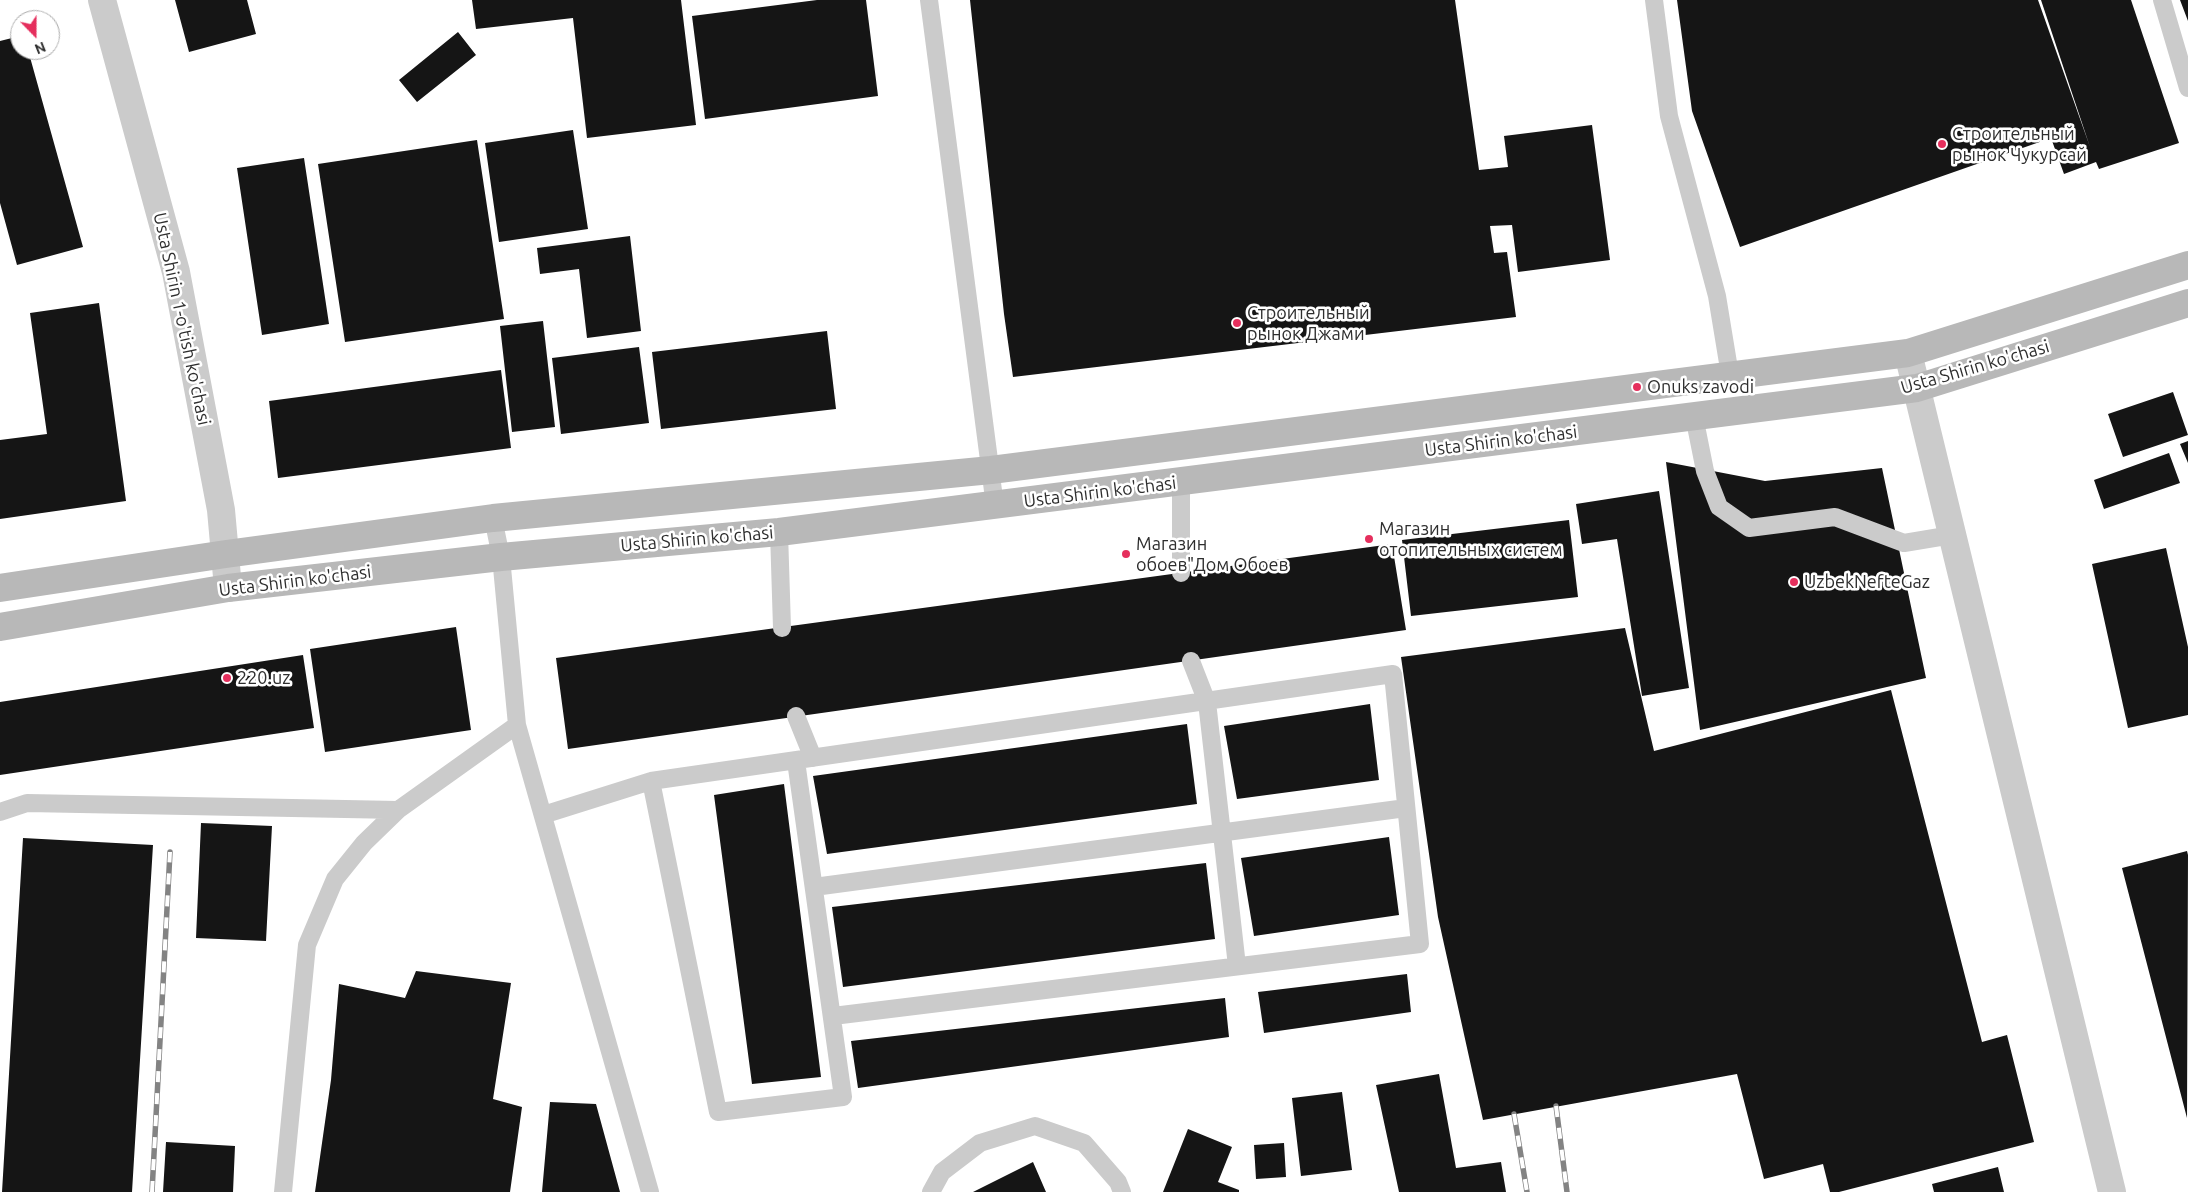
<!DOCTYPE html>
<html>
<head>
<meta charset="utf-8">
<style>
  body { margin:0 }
  #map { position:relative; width:2188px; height:1192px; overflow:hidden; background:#fff; font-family:Ubuntu,sans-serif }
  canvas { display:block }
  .north { position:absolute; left:10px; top:10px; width:50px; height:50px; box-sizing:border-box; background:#fff; border:1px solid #ababab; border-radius:50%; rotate:158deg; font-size:14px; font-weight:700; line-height:20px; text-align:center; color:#2e2e2e }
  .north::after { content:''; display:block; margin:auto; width:18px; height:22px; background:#e52f5d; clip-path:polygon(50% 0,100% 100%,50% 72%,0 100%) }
</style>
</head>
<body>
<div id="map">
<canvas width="2188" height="1192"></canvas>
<div class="north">N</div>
</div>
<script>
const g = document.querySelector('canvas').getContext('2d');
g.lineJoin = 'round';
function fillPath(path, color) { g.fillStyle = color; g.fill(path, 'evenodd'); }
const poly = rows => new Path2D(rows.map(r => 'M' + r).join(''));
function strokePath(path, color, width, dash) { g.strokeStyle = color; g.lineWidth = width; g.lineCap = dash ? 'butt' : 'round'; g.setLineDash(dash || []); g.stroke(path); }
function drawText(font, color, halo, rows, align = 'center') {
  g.font = font + ' Ubuntu,sans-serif'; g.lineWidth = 5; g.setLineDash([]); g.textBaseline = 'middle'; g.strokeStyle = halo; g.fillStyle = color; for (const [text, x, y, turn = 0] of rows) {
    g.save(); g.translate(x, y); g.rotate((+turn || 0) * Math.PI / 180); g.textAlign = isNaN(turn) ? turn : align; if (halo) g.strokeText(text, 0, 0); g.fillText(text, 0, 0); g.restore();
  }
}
const building = poly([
  [175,0,247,0,256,34,189,52],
  [472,0,681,0,696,125,587,138,573,18,476,29],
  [817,0,866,0,878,96,705,119,692,16],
  [970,0,1455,0,1479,170,1508,167,1504,136,1592,125,1610,260,1518,272,1512,225,1490,226,1494,253,1507,252,1516,317,1013,377,1004,314],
  [1677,0,2038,0,2090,147,2041,0,2131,0,2179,143,2099,169,2096,162,2064,174,2051,138,1740,247,1692,111],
  [2180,0,2188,0,2188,21],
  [458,32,476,55,417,102,399,80],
  [20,36,20,50,28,50,83,247,17,265,0,203,0,41],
  [573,130,588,229,499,242,485,143],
  [477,140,504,319,345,342,318,164],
  [304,158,329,324,262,335,237,168],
  [630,236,641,331,587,338,579,269,540,274,537,248],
  [99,303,126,501,0,519,0,440,47,434,30,313],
  [543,321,555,427,512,432,500,326],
  [827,331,836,409,661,429,652,352],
  [639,347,649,423,561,434,552,358],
  [501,370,511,448,278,478,269,401],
  [2173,392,2188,435,2123,457,2108,414],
  [2188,441,2188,463,2180,444],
  [2169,453,2180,483,2104,509,2094,480],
  [1666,462,1765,481,1882,468,1926,678,1700,730],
  [1659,491,1689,688,1642,696,1617,539,1582,544,1576,504],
  [1569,520,1578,597,1411,616,1402,540],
  [1392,544,1406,630,568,749,556,658],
  [2166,548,2188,647,2188,715,2128,728,2092,564],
  [456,627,471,730,325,752,310,649],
  [1625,628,1654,751,1891,690,1982,1042,2007,1035,2034,1142,1839,1192,1830,1192,1823,1164,1764,1179,1737,1074,1483,1120,1438,917,1401,657],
  [303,655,314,728,0,775,0,702],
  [1370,704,1379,780,1237,799,1224,726],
  [1187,724,1197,804,827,854,813,776],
  [784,784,821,1077,752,1084,714,795],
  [201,823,272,826,266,941,196,938],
  [1389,837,1399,915,1254,936,1241,858],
  [23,838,153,845,132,1192,2,1192],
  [2187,851,2188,855,2187,1118,2122,868],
  [1206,863,1215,939,843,987,832,907],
  [416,971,511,983,493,1099,522,1107,510,1192,315,1192,331,1080,339,984,405,998],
  [1407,974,1411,1012,1264,1033,1258,992],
  [1225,998,1229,1037,858,1088,851,1041],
  [1439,1074,1456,1168,1501,1162,1506,1192,1399,1192,1376,1085],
  [1342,1092,1352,1170,1301,1176,1292,1098],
  [550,1102,596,1104,620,1192,542,1192],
  [1188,1129,1232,1147,1218,1182,1239,1190,1239,1192,1163,1192],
  [166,1142,235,1146,233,1192,163,1192],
  [1284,1143,1286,1177,1256,1179,1254,1145],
  [1033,1162,1046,1192,973,1192],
  [1998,1167,2004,1192,1934,1192,1932,1184]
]);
const lane = poly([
  [929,0,995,506],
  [1654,0,1669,116,1717,296,1730,375],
  [2162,0,2188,88],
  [1694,416,1705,471,1719,507,1749,528,1835,517,1904,543,1952,535],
  [493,518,501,557,517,725,650,1192],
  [779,532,782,628],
  [1181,573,1181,482],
  [1191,661,1207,702,1237,966],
  [796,716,813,758],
  [796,761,843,1097,718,1112,651,781,1393,674,1420,944,833,1016],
  [0,812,27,803,398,810],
  [543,815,651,781],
  [814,887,1406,808],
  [283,1192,307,945,335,879,364,843,398,810,517,725],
  [931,1192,942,1172,980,1143,1035,1126,1084,1143,1118,1182,1122,1192]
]);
const street = poly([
  [102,0,176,272,221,510,228,588],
  [1908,353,2112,1192]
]);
const secondary = poly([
  [0,588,226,554,493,518,991,470,1908,353,2188,265],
  [0,627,228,588,501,557,779,532,1917,388,2188,303]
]);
const rail = poly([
  [1556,1106,1567,1192],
  [1514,1114,1527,1192],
  [152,1192,170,852]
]);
const markers = [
  [1942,144,5,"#e52f5d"],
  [1237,323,5,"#e52f5d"],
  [1637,387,5,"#e52f5d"],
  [1369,539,5,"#e52f5d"],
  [1126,554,5,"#e52f5d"],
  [1794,582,5,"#e52f5d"],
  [227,678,5,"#e52f5d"]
];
const poiNames = [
  ["Строительный",1952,134],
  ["рынок Чукурсай",1952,155],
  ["Строительный",1247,313],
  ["рынок Джами",1247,334],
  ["Onuks zavodi",1647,387],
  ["Магазин",1379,529],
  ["отопительных систем",1379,550],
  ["Магазин",1136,544],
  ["обоев\"Дом Обоев",1136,565],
  ["UzbekNefteGaz",1804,582],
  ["220.uz",237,678]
];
const streetNames = [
  ["Usta Shirin 1-o'tish ko'chasi",182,319,78],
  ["Usta Shirin ko'chasi",1975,367,-16],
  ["Usta Shirin ko'chasi",1501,441,-7],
  ["Usta Shirin ko'chasi",1100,492,-7],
  ["Usta Shirin ko'chasi",697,539,-5],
  ["Usta Shirin ko'chasi",295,581,-7]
];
fillPath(building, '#151515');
strokePath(lane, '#cbcbcb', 18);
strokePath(street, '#cbcbcb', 28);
strokePath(secondary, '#b8b8b8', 28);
strokePath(rail, '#838383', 5.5);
strokePath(rail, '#fff', 4, [11]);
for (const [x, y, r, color] of markers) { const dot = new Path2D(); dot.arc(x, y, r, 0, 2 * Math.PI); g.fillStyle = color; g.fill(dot); strokePath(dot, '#fff', 2); }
drawText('18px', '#2e2e2e', '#fff', poiNames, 'left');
drawText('18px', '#2e2e2e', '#fff', streetNames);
</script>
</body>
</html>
